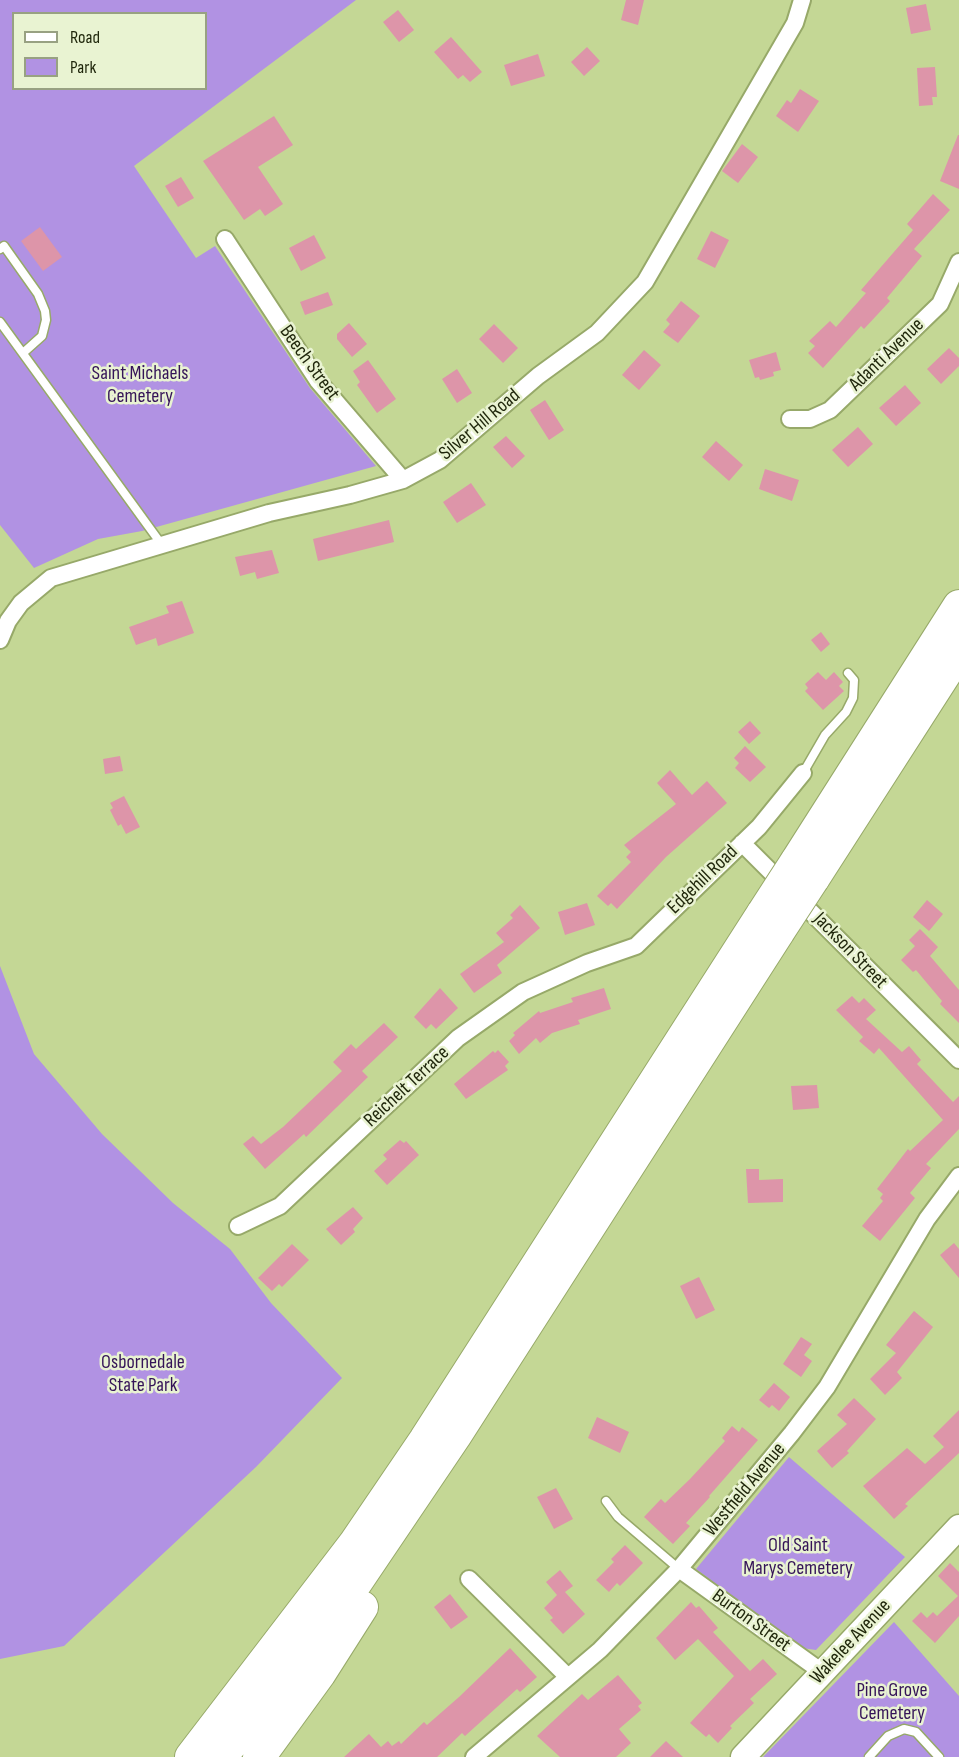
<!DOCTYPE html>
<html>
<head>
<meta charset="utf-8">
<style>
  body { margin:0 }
  #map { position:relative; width:959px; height:1757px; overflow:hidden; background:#c4d795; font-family:"Sofia Sans Condensed",sans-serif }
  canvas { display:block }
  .legend { position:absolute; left:12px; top:12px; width:195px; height:78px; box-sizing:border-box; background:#e9f3d2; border:2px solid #98a182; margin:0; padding:8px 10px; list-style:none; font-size:18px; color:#1f260b }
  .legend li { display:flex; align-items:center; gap:12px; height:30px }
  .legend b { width:30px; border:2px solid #98a182 }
</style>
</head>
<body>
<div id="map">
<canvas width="959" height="1757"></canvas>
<ul class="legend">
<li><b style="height:8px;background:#fff"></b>Road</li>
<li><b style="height:16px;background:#b192e3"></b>Park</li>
</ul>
</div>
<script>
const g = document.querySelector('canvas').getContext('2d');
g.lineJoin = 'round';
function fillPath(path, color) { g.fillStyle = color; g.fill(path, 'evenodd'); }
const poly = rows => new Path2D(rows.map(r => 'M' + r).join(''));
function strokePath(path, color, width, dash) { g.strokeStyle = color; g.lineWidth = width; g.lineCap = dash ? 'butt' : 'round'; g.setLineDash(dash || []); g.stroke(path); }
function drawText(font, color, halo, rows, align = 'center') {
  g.font = font + ' "Sofia Sans Condensed",sans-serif'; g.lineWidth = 5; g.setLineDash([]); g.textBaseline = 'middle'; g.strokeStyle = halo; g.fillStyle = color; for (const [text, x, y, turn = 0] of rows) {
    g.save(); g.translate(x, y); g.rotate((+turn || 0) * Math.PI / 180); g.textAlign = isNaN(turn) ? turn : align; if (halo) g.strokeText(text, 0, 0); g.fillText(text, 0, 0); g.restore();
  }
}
const green = poly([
  [0,0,356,0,134,166,196,258,215,246,310,388,376,466,142,531,98,539,34,568,0,525],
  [14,14,206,14,206,88,14,88],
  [0,966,34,1054,102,1134,173,1203,230,1249,271,1303,342,1378,256,1467,64,1646,0,1659],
  [789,1457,905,1557,816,1650,802,1648,696,1569],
  [894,1622,959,1696,959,1757,763,1757]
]);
const building = poly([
  [626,0,644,0,638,25,621,20],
  [926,4,931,30,911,34,906,8],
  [398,10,414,30,399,42,383,22],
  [451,37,482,72,470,82,463,75,458,79,434,52],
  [587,47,600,61,584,76,571,62],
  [538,54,545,76,511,86,504,65],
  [935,67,937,97,932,97,933,105,919,106,917,68],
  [800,89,819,101,798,132,776,116,787,100,791,103],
  [274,116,293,145,258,167,283,204,265,216,260,209,244,220,203,161],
  [958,135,959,135,959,189,940,181],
  [742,144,758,157,738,183,722,171],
  [181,177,194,198,178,207,165,186],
  [933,194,950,210,914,249,922,256,887,298,890,301,864,329,861,326,823,368,808,353,815,346,809,341,830,321,836,327,866,293,861,290,913,230,907,224],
  [40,227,62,257,43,271,21,241],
  [711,231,729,240,715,268,697,259],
  [314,235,326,258,301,271,289,248],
  [328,292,333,305,305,315,300,302],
  [681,301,700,316,678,343,663,332,670,324,666,320],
  [349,323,367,344,352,357,337,339,337,334],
  [494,324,518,348,503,363,479,339],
  [949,348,959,358,959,366,941,384,927,369],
  [644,350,661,365,639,390,622,375],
  [776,352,781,370,773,372,774,376,760,380,759,377,755,378,749,360],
  [368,360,396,399,377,413,357,385,360,382,353,371],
  [457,369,472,393,457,403,442,379],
  [905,385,921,403,896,426,879,408],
  [545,400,564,430,549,440,530,410],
  [858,427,873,444,848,467,832,450],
  [506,436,525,456,512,468,493,447],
  [716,441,743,465,729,481,702,457],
  [765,469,799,480,792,501,759,489],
  [471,483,486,505,457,523,443,502],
  [389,520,394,542,318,561,313,539],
  [272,550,279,573,257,579,255,572,240,576,235,557],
  [182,601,194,633,158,646,156,638,136,645,129,627,169,613,166,606],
  [821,632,830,644,821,652,811,640],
  [818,672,826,680,834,672,843,682,839,686,844,691,823,710,805,691,808,688,805,684],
  [750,721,761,733,749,744,738,732],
  [745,746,766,767,750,782,735,768,739,763,734,758],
  [120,756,123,771,105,774,103,759],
  [670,770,692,795,707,781,727,803,666,857,617,909,611,903,608,906,597,896,631,862,626,857,631,852,624,845,676,804,657,783],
  [124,796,140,827,126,834,121,824,118,826,110,810,113,808,110,803],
  [927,900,943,914,929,931,913,917],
  [587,903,595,925,565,935,558,912],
  [520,905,540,928,497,965,502,973,474,993,460,974,504,942,496,933,513,918,510,915],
  [920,929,938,947,930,956,959,990,959,1023,940,1004,942,1001,916,970,913,972,901,960,915,946,909,940],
  [440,988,458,1008,436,1029,431,1024,426,1029,414,1017],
  [604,988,611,1009,578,1020,580,1024,552,1033,540,1043,536,1038,519,1054,509,1041,515,1035,513,1033,539,1011,540,1013,573,1002,571,998],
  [852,996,859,1003,864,998,876,1010,866,1019,902,1052,909,1046,921,1060,917,1064,953,1102,959,1096,959,1129,926,1164,931,1168,910,1193,915,1198,880,1241,862,1226,883,1201,880,1198,883,1194,877,1189,908,1149,910,1151,943,1120,879,1048,874,1054,859,1041,863,1037,836,1010],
  [384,1023,398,1037,362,1071,368,1077,306,1137,304,1134,265,1169,243,1144,253,1136,261,1144,283,1127,342,1071,333,1062,351,1044,356,1049],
  [498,1050,509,1062,505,1066,508,1070,466,1099,454,1084,493,1051,495,1053],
  [817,1085,819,1108,793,1110,791,1086],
  [400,1140,404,1143,406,1141,419,1155,387,1185,374,1171,387,1159,383,1155],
  [746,1169,759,1169,759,1180,783,1179,783,1202,748,1203],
  [353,1207,363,1218,353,1229,355,1232,341,1245,326,1229],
  [954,1243,959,1249,959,1278,940,1255],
  [292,1244,309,1260,282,1287,279,1284,272,1291,258,1278],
  [699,1277,715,1310,696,1319,680,1286],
  [914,1311,933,1327,897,1372,902,1378,885,1395,870,1379,896,1353,886,1345],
  [801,1337,812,1344,804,1355,812,1361,801,1377,783,1364],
  [774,1383,790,1397,779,1411,772,1405,769,1408,759,1400],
  [854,1398,876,1419,847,1451,849,1453,832,1468,817,1451,847,1424,837,1415],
  [959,1410,959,1453,905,1504,908,1506,894,1519,863,1486,907,1448,925,1464,944,1447,933,1436],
  [597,1417,629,1432,620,1453,588,1438],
  [732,1426,739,1432,742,1427,758,1440,709,1496,710,1497,686,1523,690,1526,673,1544,644,1517,661,1499,665,1503,690,1479,725,1441,722,1438],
  [556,1488,573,1519,554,1529,537,1497],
  [625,1545,643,1563,620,1586,617,1583,609,1592,596,1580,614,1562,611,1559],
  [950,1563,959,1572,959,1616,935,1643,912,1621,921,1612,927,1618,933,1612,937,1616,958,1596,938,1576],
  [560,1570,573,1586,565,1592,585,1614,563,1634,550,1620,553,1618,544,1608,557,1595,546,1582],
  [450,1594,468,1617,451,1629,434,1607],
  [691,1602,696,1608,699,1606,718,1628,713,1632,750,1671,763,1659,777,1674,750,1699,754,1703,730,1726,732,1728,718,1743,709,1734,706,1737,690,1723,734,1676,698,1639,675,1660,656,1638],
  [510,1648,537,1677,520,1692,517,1689,465,1736,462,1733,437,1757,344,1757,369,1734,381,1747,388,1741,392,1746,399,1741,401,1744,424,1722,427,1725,459,1697],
  [618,1675,642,1703,638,1706,641,1710,619,1729,631,1743,616,1757,560,1757,537,1736,582,1694,588,1700],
  [666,1741,683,1757,650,1757]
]);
const service = poly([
  [0,249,4,246,38,294,45,311,46,320,42,336,23,353],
  [0,322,162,545],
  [803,773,825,735,846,712,853,698,854,680,848,673],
  [606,1501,618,1517,679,1569],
  [869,1757,888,1736,904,1729,916,1732,939,1757]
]);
const minor = poly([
  [225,239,318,381,403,480],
  [790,419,810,419,830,410,940,304,959,262],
  [0,640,8,621,21,603,51,578,269,513,350,495,403,480,440,460,538,376,597,333,645,282,795,23,802,0],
  [742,843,959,1060],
  [238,1226,280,1206,458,1038,523,992,587,963,636,946,759,827,803,773],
  [679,1569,822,1672],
  [469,1579,568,1677],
  [474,1757,600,1650,679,1569,792,1433,827,1387,927,1219,959,1176]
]);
const secondary = poly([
  [743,1757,959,1527]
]);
const motorway = poly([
  [796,862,959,606],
  [813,879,959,652],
  [191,1757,355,1543,425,1440,763,913],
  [221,1757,349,1593,455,1436,779,931],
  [259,1757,320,1673,362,1607]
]);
const motorwayBridge = poly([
  [763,913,796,862],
  [779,931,813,879]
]);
const streetNames = [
  ["Adanti Avenue",887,355,-44],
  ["Beech Street",309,363,54],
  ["Silver Hill Road",480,425,-40],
  ["Edgehill Road",703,880,-44],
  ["Jackson Street",850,951,46],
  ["Reichelt Terrace",407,1087,-43],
  ["Westfield Avenue",745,1490,-50],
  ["Burton Street",751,1621,36],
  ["Wakelee Avenue",851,1642,-47]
];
const parkNames = [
  ["Saint Michaels",140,374],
  ["Cemetery",140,397],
  ["Osbornedale",143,1363],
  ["State Park",143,1386],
  ["Old Saint",798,1546],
  ["Marys Cemetery",798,1569],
  ["Pine Grove",892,1691],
  ["Cemetery",892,1714]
];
fillPath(green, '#b192e3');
fillPath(building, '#dd95a9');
strokePath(service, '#97a969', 11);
strokePath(minor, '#97a969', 20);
strokePath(secondary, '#97a969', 27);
strokePath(motorway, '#97a969', 34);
strokePath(service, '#fff', 8);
strokePath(minor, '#fff', 16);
strokePath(secondary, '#fff', 24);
strokePath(motorway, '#fff', 32);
strokePath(motorwayBridge, '#97a969', 34, []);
strokePath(motorwayBridge, '#fff', 32);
drawText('20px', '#1f260b', '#e9f3d2', streetNames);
drawText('20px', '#351458', '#e9f3d2', parkNames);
</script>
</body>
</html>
